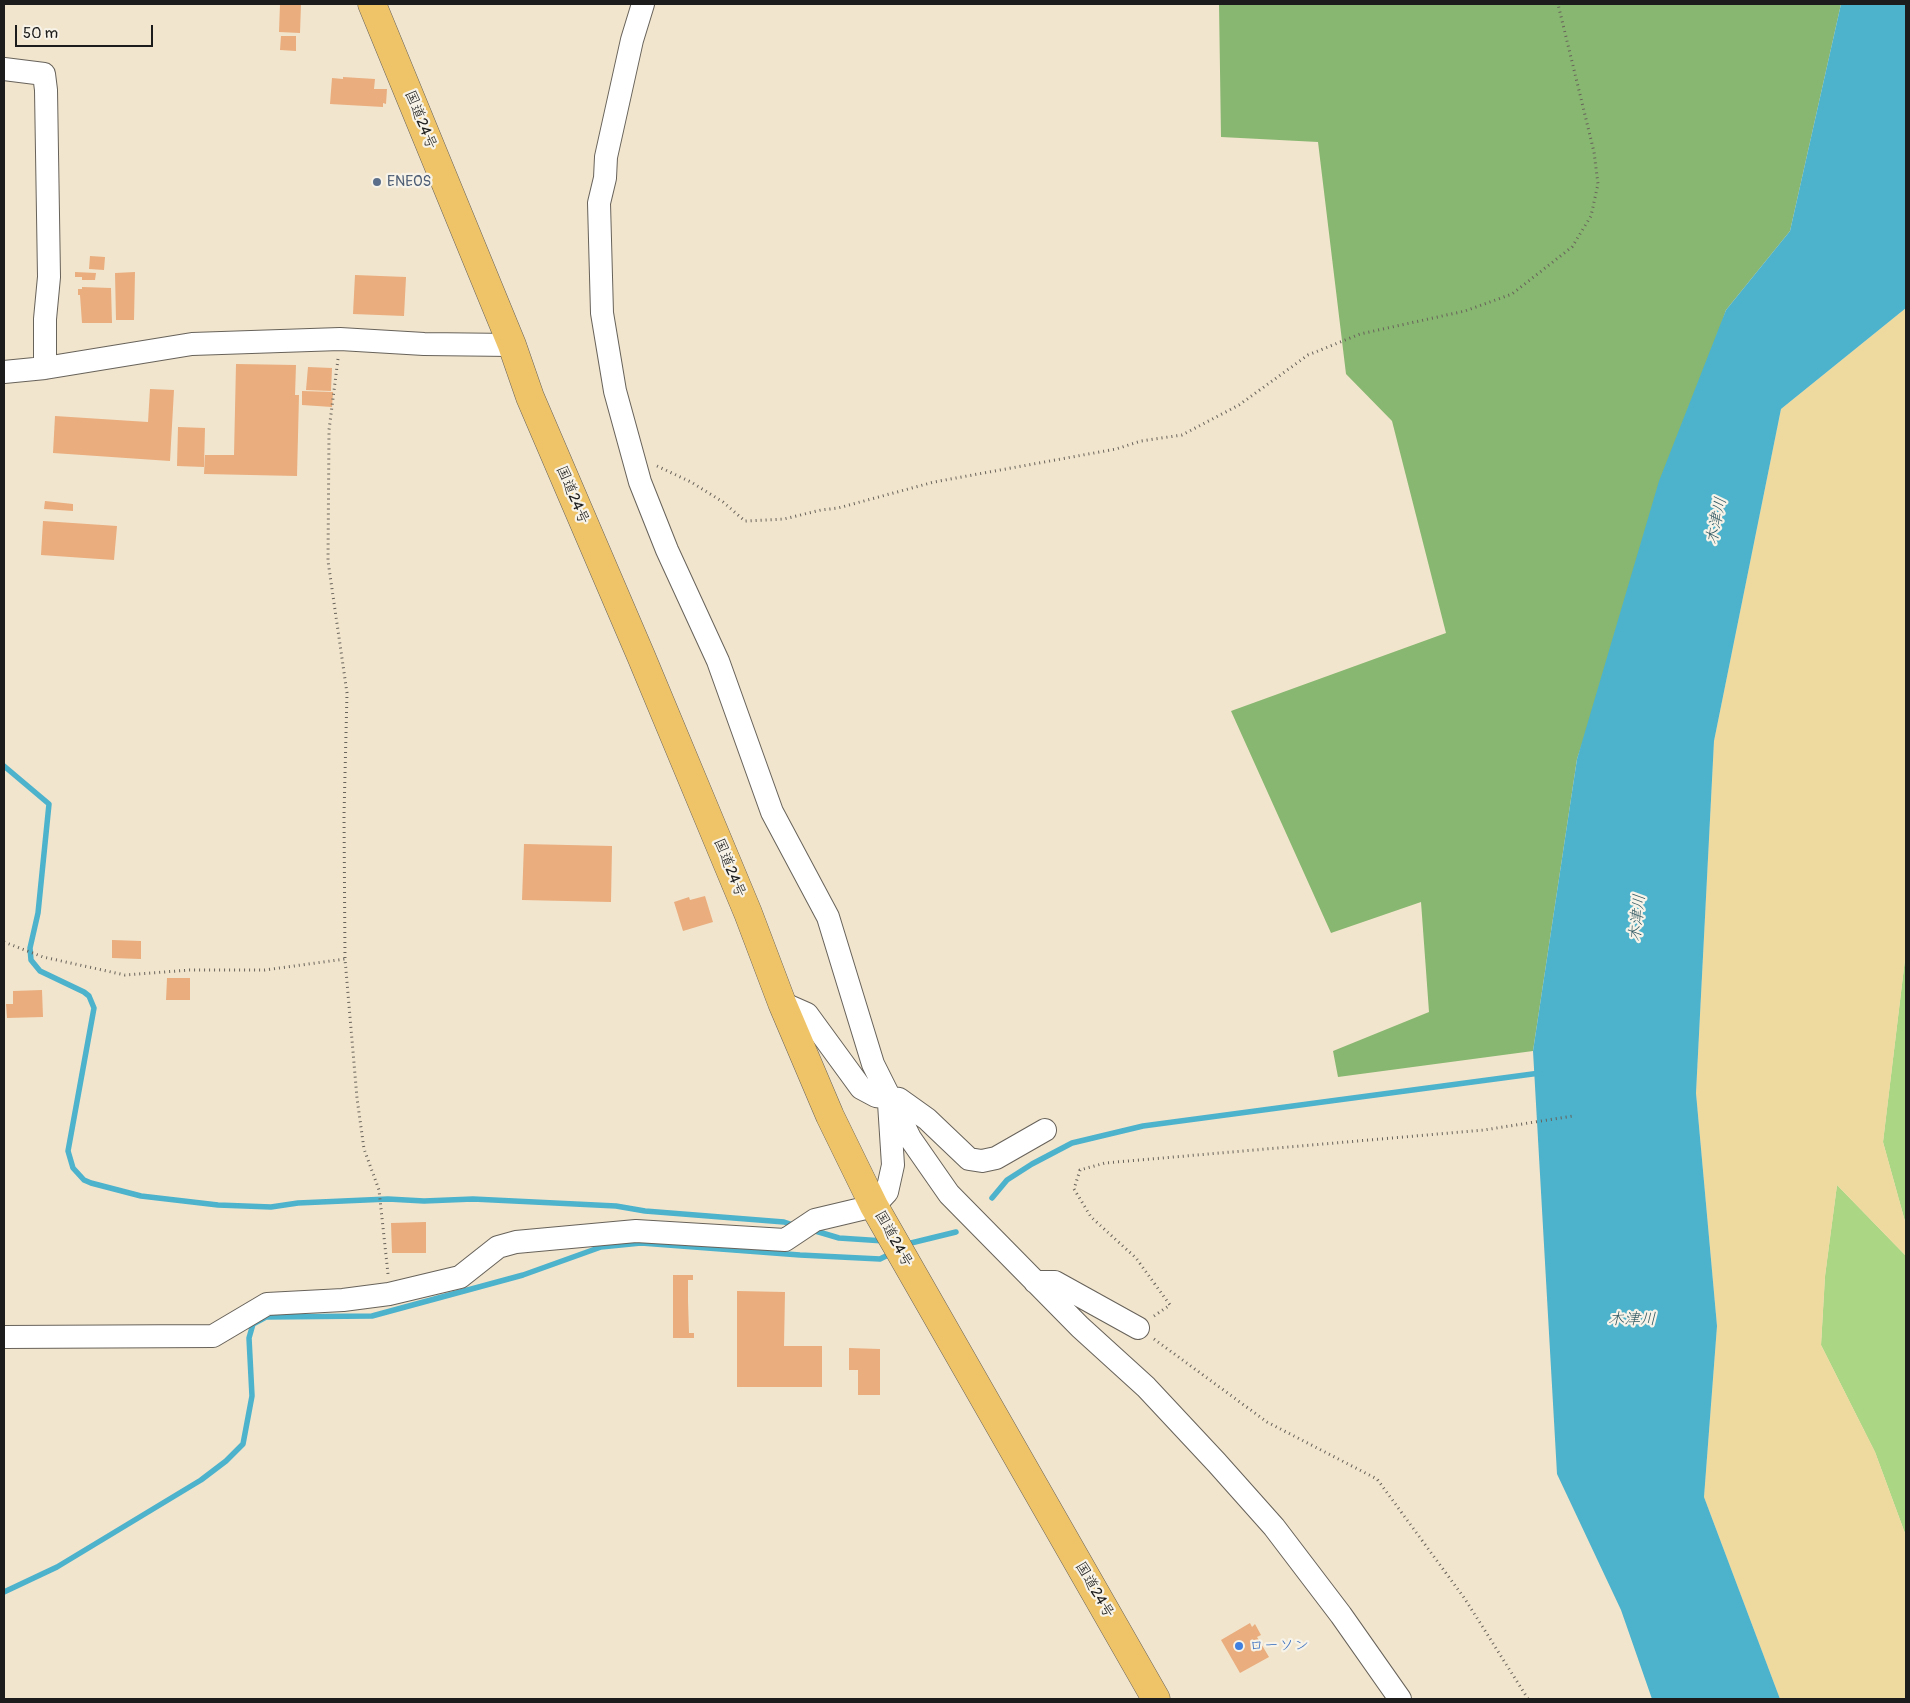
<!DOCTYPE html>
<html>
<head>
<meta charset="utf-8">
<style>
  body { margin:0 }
  #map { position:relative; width:1910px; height:1703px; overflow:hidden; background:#f2e5cd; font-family:Pangolin,sans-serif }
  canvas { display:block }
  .frame { position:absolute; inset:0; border:5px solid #1c1c1c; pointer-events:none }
  .scale { position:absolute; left:15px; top:25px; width:138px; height:22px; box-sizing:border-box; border:2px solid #1c1c1c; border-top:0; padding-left:6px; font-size:15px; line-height:18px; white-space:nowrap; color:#1c1c1c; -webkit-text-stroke:4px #f7f3e8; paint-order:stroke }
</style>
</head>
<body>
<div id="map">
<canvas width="1910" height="1703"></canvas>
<div class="frame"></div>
<div class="scale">50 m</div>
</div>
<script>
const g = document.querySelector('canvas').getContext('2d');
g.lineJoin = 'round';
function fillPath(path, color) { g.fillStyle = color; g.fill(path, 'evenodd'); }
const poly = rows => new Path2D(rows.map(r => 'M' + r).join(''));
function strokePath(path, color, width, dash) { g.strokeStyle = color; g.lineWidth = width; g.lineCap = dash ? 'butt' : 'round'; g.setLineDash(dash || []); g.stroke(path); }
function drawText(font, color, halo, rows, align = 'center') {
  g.font = font + ' Pangolin,"Klee One",sans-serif'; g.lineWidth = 4.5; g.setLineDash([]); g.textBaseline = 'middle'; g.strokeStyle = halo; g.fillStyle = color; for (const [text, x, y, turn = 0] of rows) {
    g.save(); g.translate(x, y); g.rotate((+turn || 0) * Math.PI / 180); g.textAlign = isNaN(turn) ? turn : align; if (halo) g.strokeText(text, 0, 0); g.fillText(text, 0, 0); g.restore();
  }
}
const green = poly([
  [1906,951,1906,1225,1883,1142],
  [1837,1185,1906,1256,1906,1536,1875,1452,1821,1345,1825,1276]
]);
const forest = poly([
  [1219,4,1841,4,1790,231,1726,310,1577,759,1533,1051,1338,1077,1333,1051,1429,1012,1421,902,1331,933,1231,711,1446,633,1392,421,1346,374,1318,142,1221,137]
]);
const sand = poly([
  [1906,308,1906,951,1883,1142,1906,1225,1906,1256,1837,1185,1825,1276,1821,1345,1875,1452,1906,1536,1906,1699,1780,1699,1704,1497,1717,1326,1696,1093,1714,741,1781,409]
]);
const water = poly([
  [1841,4,1906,4,1906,308,1781,409,1714,741,1696,1093,1717,1326,1704,1497,1780,1699,1652,1699,1621,1610,1557,1474,1533,1051,1577,759,1659,481,1726,310,1790,231]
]);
const stream = poly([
  [4,766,49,804,38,913,30,948,31,960,40,971,84,992,89,996,94,1008,68,1151,73,1168,84,1180,91,1183,141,1196,218,1205,271,1207,298,1203,388,1199,424,1201,473,1199,616,1206,645,1211,784,1222,796,1226],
  [992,1198,1007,1180,1032,1164,1072,1143,1143,1126,1540,1073],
  [812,1230,839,1238,884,1241],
  [904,1246,911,1243,956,1232],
  [4,1592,57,1567,201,1480,226,1461,243,1444,252,1396,249,1338,253,1324,266,1317,372,1316,523,1275,601,1247,641,1243,800,1255,880,1259,892,1253]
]);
const building = poly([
  [280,4,301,4,300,33,279,32],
  [281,36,296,36,296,51,280,50],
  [343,77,375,79,374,89,387,89,386,104,383,103,383,107,330,104,332,78,343,79],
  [90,256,105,257,104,270,89,269],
  [75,272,96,273,95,280,82,280,82,277,75,277],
  [135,272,134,320,116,320,115,273],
  [355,275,406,277,404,316,353,314],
  [82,287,111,288,112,323,82,323,80,295,78,295,78,289,82,289],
  [236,364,296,365,295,395,299,395,297,476,204,474,205,455,234,455],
  [308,367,332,368,331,391,306,390],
  [150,389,174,390,170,461,53,453,55,416,148,422],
  [302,391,333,392,332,407,302,405],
  [178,427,205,428,204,467,177,466],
  [45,501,73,504,73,511,44,509],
  [43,521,117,526,114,560,41,555],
  [524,844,612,846,611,902,522,900],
  [705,896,713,922,683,931,674,902,689,897,690,900],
  [112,940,141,941,141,959,112,958],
  [167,978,190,978,190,1000,166,1000],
  [42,990,43,1017,7,1018,6,1004,13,1004,13,991],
  [426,1222,426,1253,392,1253,391,1223],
  [673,1275,693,1275,693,1280,688,1280,688,1301,689,1333,694,1333,694,1338,673,1338],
  [737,1291,785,1292,784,1346,822,1346,822,1387,737,1387],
  [849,1348,880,1349,880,1395,858,1395,858,1370,849,1370],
  [1250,1623,1252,1627,1255,1624,1261,1635,1257,1637,1269,1657,1240,1673,1221,1640]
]);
const path = poly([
  [338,359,329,430,328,561,347,693,344,815,345,959,357,1098,364,1149,379,1190,388,1274],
  [657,466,691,482,723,502,745,521,784,519,821,510,838,508,934,482,1116,449,1141,441,1182,435,1239,405,1308,355,1360,334,1465,311,1512,294,1572,247,1591,216,1598,184,1594,152,1558,4],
  [4,942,43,957,125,975,190,970,265,970,345,959],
  [1154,1316,1170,1305,1136,1258,1091,1217,1074,1189,1080,1170,1105,1163,1484,1130,1573,1116],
  [1154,1339,1267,1422,1377,1479,1465,1599,1528,1699]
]);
const minor = poly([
  [643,4,632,40,606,157,605,178,599,203,602,313,615,391,640,482,667,550,718,661,772,812,828,917,873,1064,910,1138,949,1194,1080,1327,1146,1387,1217,1463,1274,1527,1341,1615,1400,1699],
  [4,69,44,74,46,90,49,277,45,319,45,368],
  [4,372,45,368,192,344,340,339,424,344,512,345],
  [782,1003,807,1014,861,1088,876,1096,899,1099,927,1119,969,1159,982,1161,996,1158,1045,1130],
  [1035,1282,1055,1282,1138,1328],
  [4,1337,213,1336,267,1304,343,1300,389,1294,460,1277,498,1247,516,1242,636,1231,785,1240,815,1220,874,1206,887,1192,893,1165,889,1103]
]);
const highway = poly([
  [372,4,512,345,530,397,641,656,748,913,782,1003,830,1116,874,1206,1156,1699]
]);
const markers = [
  [377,182,5,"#5c6f8a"],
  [1239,1646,5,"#3f7fe0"]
];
const streetNames = [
  ["国道24号",420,120,68],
  ["国道24号",572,495,67],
  ["国道24号",729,868,68],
  ["国道24号",893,1239,61],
  ["国道24号",1094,1590,60]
];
const serviceNames = [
  ["ENEOS",387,182]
];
const shopNames = [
  ["ローソン",1249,1646]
];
const waterNames = [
  ["木津川",1717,521,-78],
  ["木津川",1638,918,-84],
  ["木津川",1632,1320]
];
fillPath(green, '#abd683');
fillPath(forest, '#88b771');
fillPath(sand, '#eeda9e');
fillPath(water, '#4db2cc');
strokePath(stream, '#4db2cc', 5.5);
fillPath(building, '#e9ad7e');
strokePath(minor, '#67625a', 24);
strokePath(highway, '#67625a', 29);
strokePath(path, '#67625a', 3, [1, 4]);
strokePath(minor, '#fff', 22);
strokePath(highway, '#efc469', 28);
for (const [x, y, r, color] of markers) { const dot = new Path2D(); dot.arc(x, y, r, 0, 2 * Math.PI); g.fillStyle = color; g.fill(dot); strokePath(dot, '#f7f3e8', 2); }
drawText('15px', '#1c1c1c', '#f7f3e8', streetNames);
drawText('15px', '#4e5e75', '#f7f3e8', serviceNames, 'left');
drawText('15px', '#366cbe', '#f7f3e8', shopNames, 'left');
drawText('italic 16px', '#305862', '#f7f3e8', waterNames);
</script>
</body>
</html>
